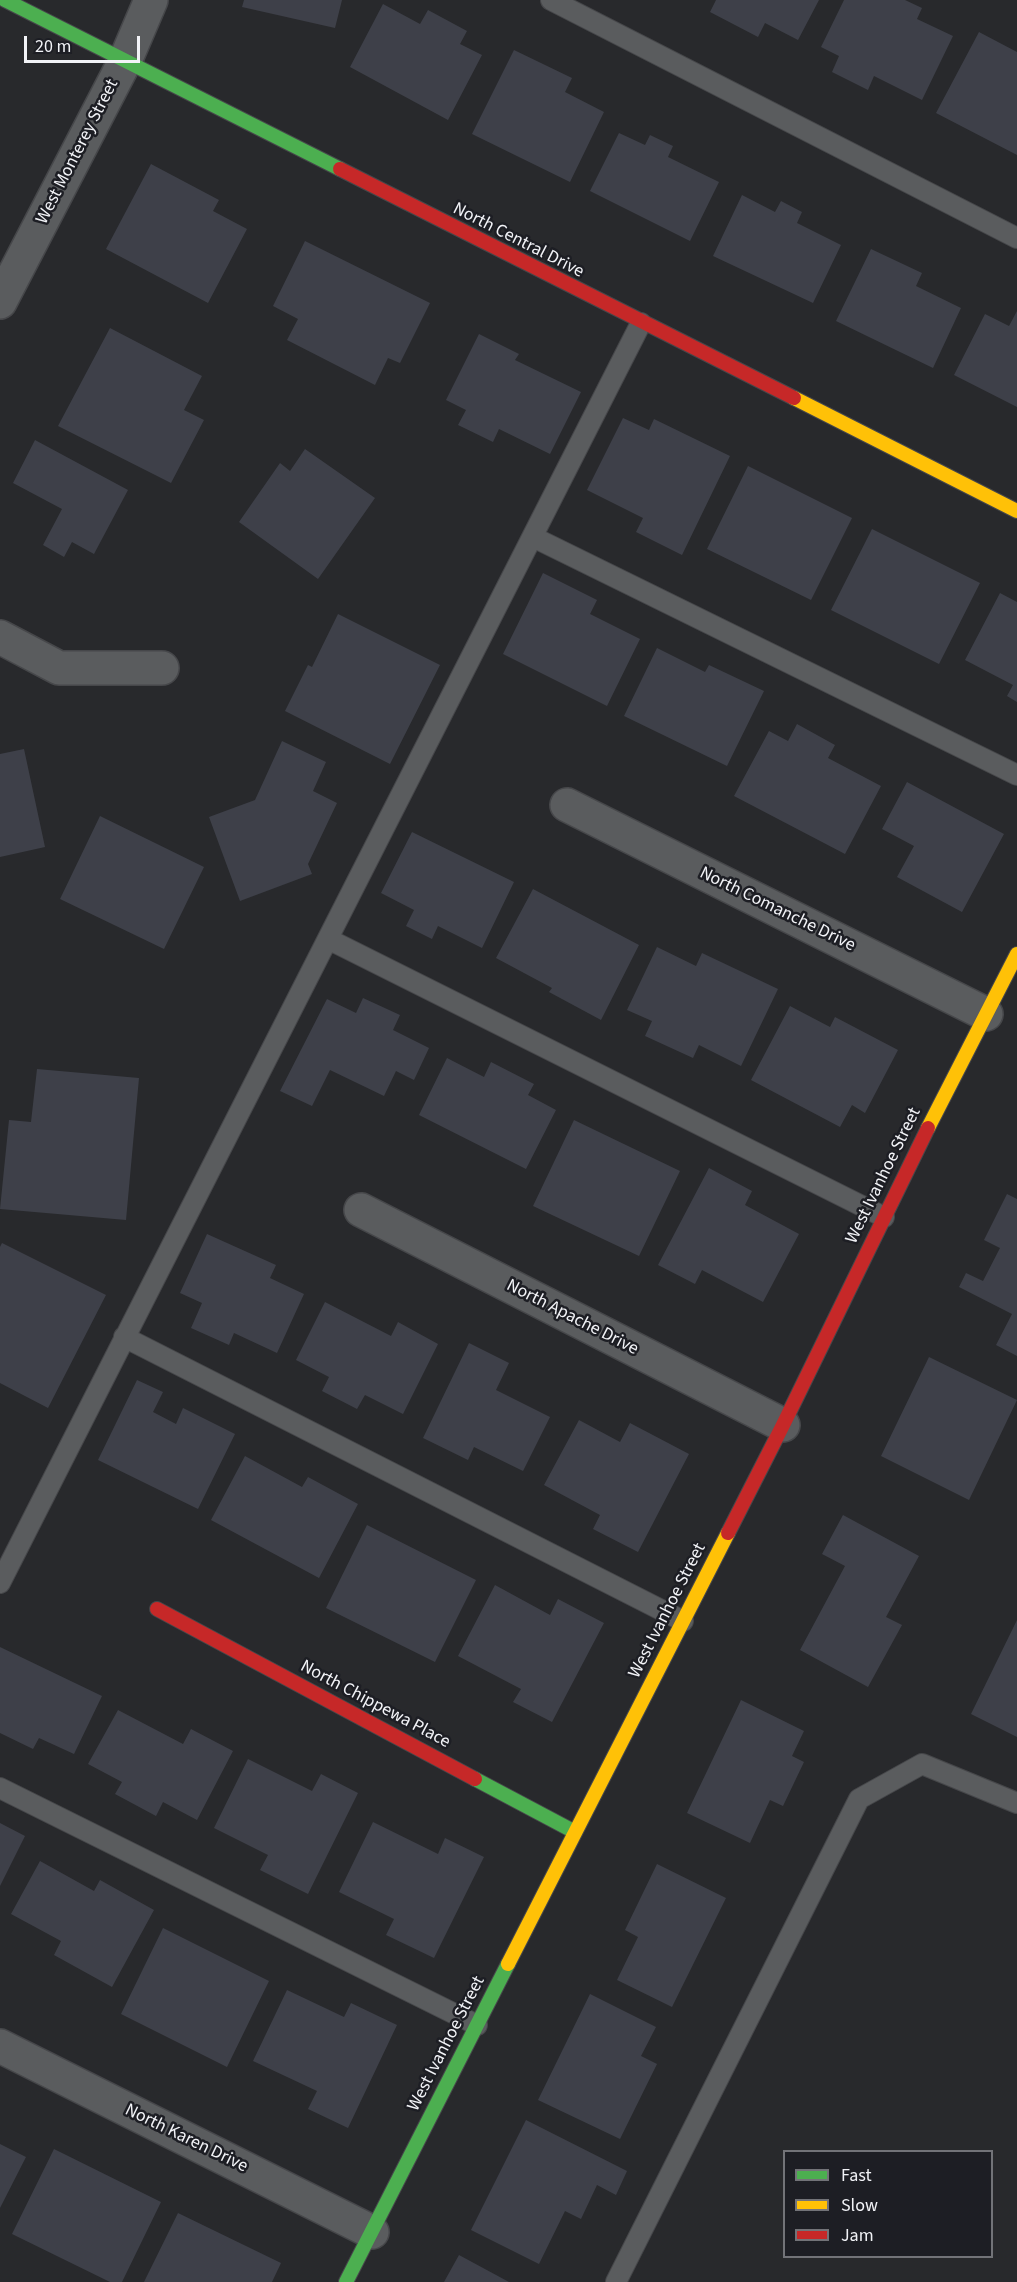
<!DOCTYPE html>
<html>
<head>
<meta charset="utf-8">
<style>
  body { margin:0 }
  #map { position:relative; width:1017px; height:2282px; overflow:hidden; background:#28292c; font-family:"Source Sans 3",sans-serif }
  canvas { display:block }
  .legend { position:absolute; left:783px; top:2150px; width:210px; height:108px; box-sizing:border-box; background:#1d1e24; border:2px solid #727378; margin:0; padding:8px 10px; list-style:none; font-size:18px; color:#f2f3f7 }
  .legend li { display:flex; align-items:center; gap:12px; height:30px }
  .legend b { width:30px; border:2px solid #727378 }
  .scale { position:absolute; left:24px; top:36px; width:116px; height:27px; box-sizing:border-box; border:3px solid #f2f3f7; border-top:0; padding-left:8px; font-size:18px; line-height:21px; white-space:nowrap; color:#f2f3f7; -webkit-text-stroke:4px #1d1e24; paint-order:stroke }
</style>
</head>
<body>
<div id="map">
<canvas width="1017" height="2282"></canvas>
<ul class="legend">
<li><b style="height:8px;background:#4caf50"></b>Fast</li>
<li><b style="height:8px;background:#ffc107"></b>Slow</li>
<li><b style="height:8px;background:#c62828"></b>Jam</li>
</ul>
<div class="scale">20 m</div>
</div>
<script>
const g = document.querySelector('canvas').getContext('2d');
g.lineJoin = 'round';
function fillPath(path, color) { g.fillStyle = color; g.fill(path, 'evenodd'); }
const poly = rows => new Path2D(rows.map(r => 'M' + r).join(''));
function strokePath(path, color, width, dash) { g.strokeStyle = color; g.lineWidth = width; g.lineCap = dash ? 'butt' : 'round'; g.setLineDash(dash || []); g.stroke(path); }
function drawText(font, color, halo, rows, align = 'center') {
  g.font = font + ' "Source Sans 3",sans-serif'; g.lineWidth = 5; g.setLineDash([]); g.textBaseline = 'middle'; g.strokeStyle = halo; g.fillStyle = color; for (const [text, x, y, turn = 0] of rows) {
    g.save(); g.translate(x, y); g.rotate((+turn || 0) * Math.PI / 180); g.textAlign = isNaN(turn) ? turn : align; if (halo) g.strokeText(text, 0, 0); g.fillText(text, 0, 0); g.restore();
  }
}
const building = poly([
  [244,0,342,0,335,28,242,7],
  [716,0,819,0,798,40,765,23,758,37,710,12],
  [844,0,905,0,922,8,917,19,953,36,922,100,874,76,868,90,832,72,839,56,821,47],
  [383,4,420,24,428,10,467,31,460,44,482,55,448,120,350,67],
  [979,32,1017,52,1017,155,936,113],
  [514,50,572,78,565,92,604,112,570,182,472,134],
  [619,133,645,145,650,135,673,146,668,157,719,182,690,241,590,191],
  [151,164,219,200,213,211,247,229,208,303,106,249],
  [742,195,775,212,781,201,802,212,797,223,841,245,813,303,713,256],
  [305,241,430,303,400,363,388,358,375,385,287,340,298,319,273,306],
  [871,249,922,273,916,286,961,308,933,368,836,321],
  [1017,311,1017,407,954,375,985,314,1009,326],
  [110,328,202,376,184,410,204,420,171,483,58,426],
  [479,334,519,354,515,360,581,392,550,454,499,429,493,442,458,425,466,410,446,400],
  [623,418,649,430,654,419,730,456,682,555,636,532,643,518,587,490],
  [35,440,128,490,94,554,72,542,64,557,43,545,62,509,13,483],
  [305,449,375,498,318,579,239,522,280,463,290,471],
  [748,466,852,518,811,600,707,549],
  [872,529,980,583,939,664,831,610],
  [543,573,597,600,590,614,640,639,607,706,503,654],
  [1000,593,1017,602,1017,702,1007,696,1013,685,965,660],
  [338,614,440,665,390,764,285,711,308,665,312,667],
  [657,648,705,672,709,665,764,691,727,766,624,716],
  [797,724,835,745,828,758,881,786,845,854,734,796,769,731,788,741],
  [282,741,326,762,313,791,337,803,308,864,312,874,240,901,209,817,255,800],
  [24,749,45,847,0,857,0,754],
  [907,782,1004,834,962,912,897,877,914,846,882,829],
  [100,816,204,867,164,949,60,899],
  [412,832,514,882,482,948,438,926,432,939,406,926,414,910,381,893],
  [533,889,639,945,601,1020,549,992,552,988,496,958],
  [657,947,696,966,702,953,778,989,741,1066,699,1045,693,1058,645,1036,652,1021,627,1010],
  [363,998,400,1015,393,1030,429,1048,414,1080,396,1071,384,1096,330,1070,312,1106,280,1091,327,999,356,1013],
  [790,1006,830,1027,835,1017,898,1050,865,1113,852,1105,840,1127,751,1080],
  [447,1058,484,1077,491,1062,534,1084,528,1095,556,1110,526,1169,419,1115],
  [37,1069,139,1078,126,1220,0,1209,9,1120,31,1122],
  [574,1120,680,1171,639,1256,533,1206],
  [709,1168,752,1191,745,1205,799,1234,763,1302,702,1270,695,1284,658,1265],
  [1007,1194,1017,1199,1017,1356,996,1345,1012,1314,959,1287,966,1273,983,1281,1000,1248,984,1240],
  [207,1234,276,1265,270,1278,304,1294,277,1353,234,1333,229,1345,191,1328,202,1303,180,1293],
  [2,1243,106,1295,48,1408,0,1383,0,1247],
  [325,1302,391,1336,398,1322,438,1344,403,1414,365,1395,357,1409,322,1391,329,1377,296,1360],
  [469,1343,509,1363,496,1390,550,1417,523,1471,474,1447,468,1460,423,1438],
  [929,1357,1017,1400,969,1500,881,1456],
  [137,1380,163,1392,153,1412,176,1424,183,1408,235,1434,198,1509,98,1460],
  [579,1420,620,1442,630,1423,689,1454,638,1552,593,1529,600,1515,544,1485],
  [245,1456,302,1487,308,1477,358,1504,319,1578,211,1520],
  [843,1515,919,1556,886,1617,902,1625,868,1687,800,1650,845,1566,822,1554],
  [367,1525,476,1580,435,1662,326,1608],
  [495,1585,550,1615,558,1599,604,1623,552,1722,513,1702,521,1689,458,1656],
  [1017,1620,1017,1737,971,1714],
  [0,1647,102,1696,74,1754,39,1738,33,1749,0,1733],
  [741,1700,804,1731,792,1756,804,1762,783,1806,770,1800,750,1843,687,1813],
  [118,1710,183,1744,191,1729,233,1751,197,1820,163,1802,156,1816,115,1794,122,1782,88,1764],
  [248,1759,312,1791,321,1774,358,1793,308,1894,260,1870,268,1855,214,1828],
  [373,1822,438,1854,445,1838,484,1857,434,1958,386,1935,394,1919,339,1892],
  [0,1823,25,1836,0,1886],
  [40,1861,94,1891,100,1880,154,1910,112,1987,54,1955,61,1941,11,1914],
  [657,1864,726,1898,672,2007,617,1980,638,1937,625,1930],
  [163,1928,269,1981,227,2067,121,2014],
  [287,1990,344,2017,351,2003,397,2025,348,2128,308,2109,317,2091,253,2061],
  [590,1994,656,2027,641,2056,657,2064,620,2139,538,2100],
  [526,2120,627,2171,616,2195,597,2185,581,2219,565,2211,539,2264,471,2230],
  [0,2144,26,2157,0,2208],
  [54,2149,161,2202,122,2282,110,2282,12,2234],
  [178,2213,281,2263,272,2282,144,2282],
  [459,2255,509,2282,444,2282]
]);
const lane = poly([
  [551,0,1017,238],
  [533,537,1017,775],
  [328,939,884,1217],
  [124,1337,683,1621],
  [0,1583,641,323],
  [0,1788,477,2025],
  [616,2282,859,1799,922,1764,1017,1803]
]);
const street = poly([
  [0,302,125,61,151,0],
  [0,637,59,668,162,668],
  [567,805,986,1014],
  [361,1210,783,1425],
  [0,2046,372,2232]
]);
const fast = poly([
  [5,0,340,169],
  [475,1779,575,1832],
  [346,2282,508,1964]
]);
const slow = poly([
  [794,398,1017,511],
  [928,1128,1017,954],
  [508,1964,728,1533]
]);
const jam = poly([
  [340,169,794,398],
  [728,1533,783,1425,928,1128],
  [157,1609,475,1779]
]);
const streetNames = [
  ["West Monterey Street",78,152,-63],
  ["North Central Drive",518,241,27],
  ["North Comanche Drive",777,910,26],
  ["West Ivanhoe Street",884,1176,-64],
  ["North Apache Drive",572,1318,27],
  ["West Ivanhoe Street",668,1611,-63],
  ["North Chippewa Place",375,1705,28],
  ["West Ivanhoe Street",447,2044,-63],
  ["North Karen Drive",186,2139,26]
];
fillPath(building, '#3e4049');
strokePath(lane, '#46474a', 22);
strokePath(street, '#46474a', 36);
strokePath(fast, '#46474a', 16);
strokePath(slow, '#46474a', 16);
strokePath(jam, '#46474a', 16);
strokePath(lane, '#5a5c5e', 20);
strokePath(street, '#5a5c5e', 33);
strokePath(fast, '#4caf50', 14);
strokePath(slow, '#ffc107', 14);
strokePath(jam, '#c62828', 14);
drawText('18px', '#f2f3f7', '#1d1e24', streetNames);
</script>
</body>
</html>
